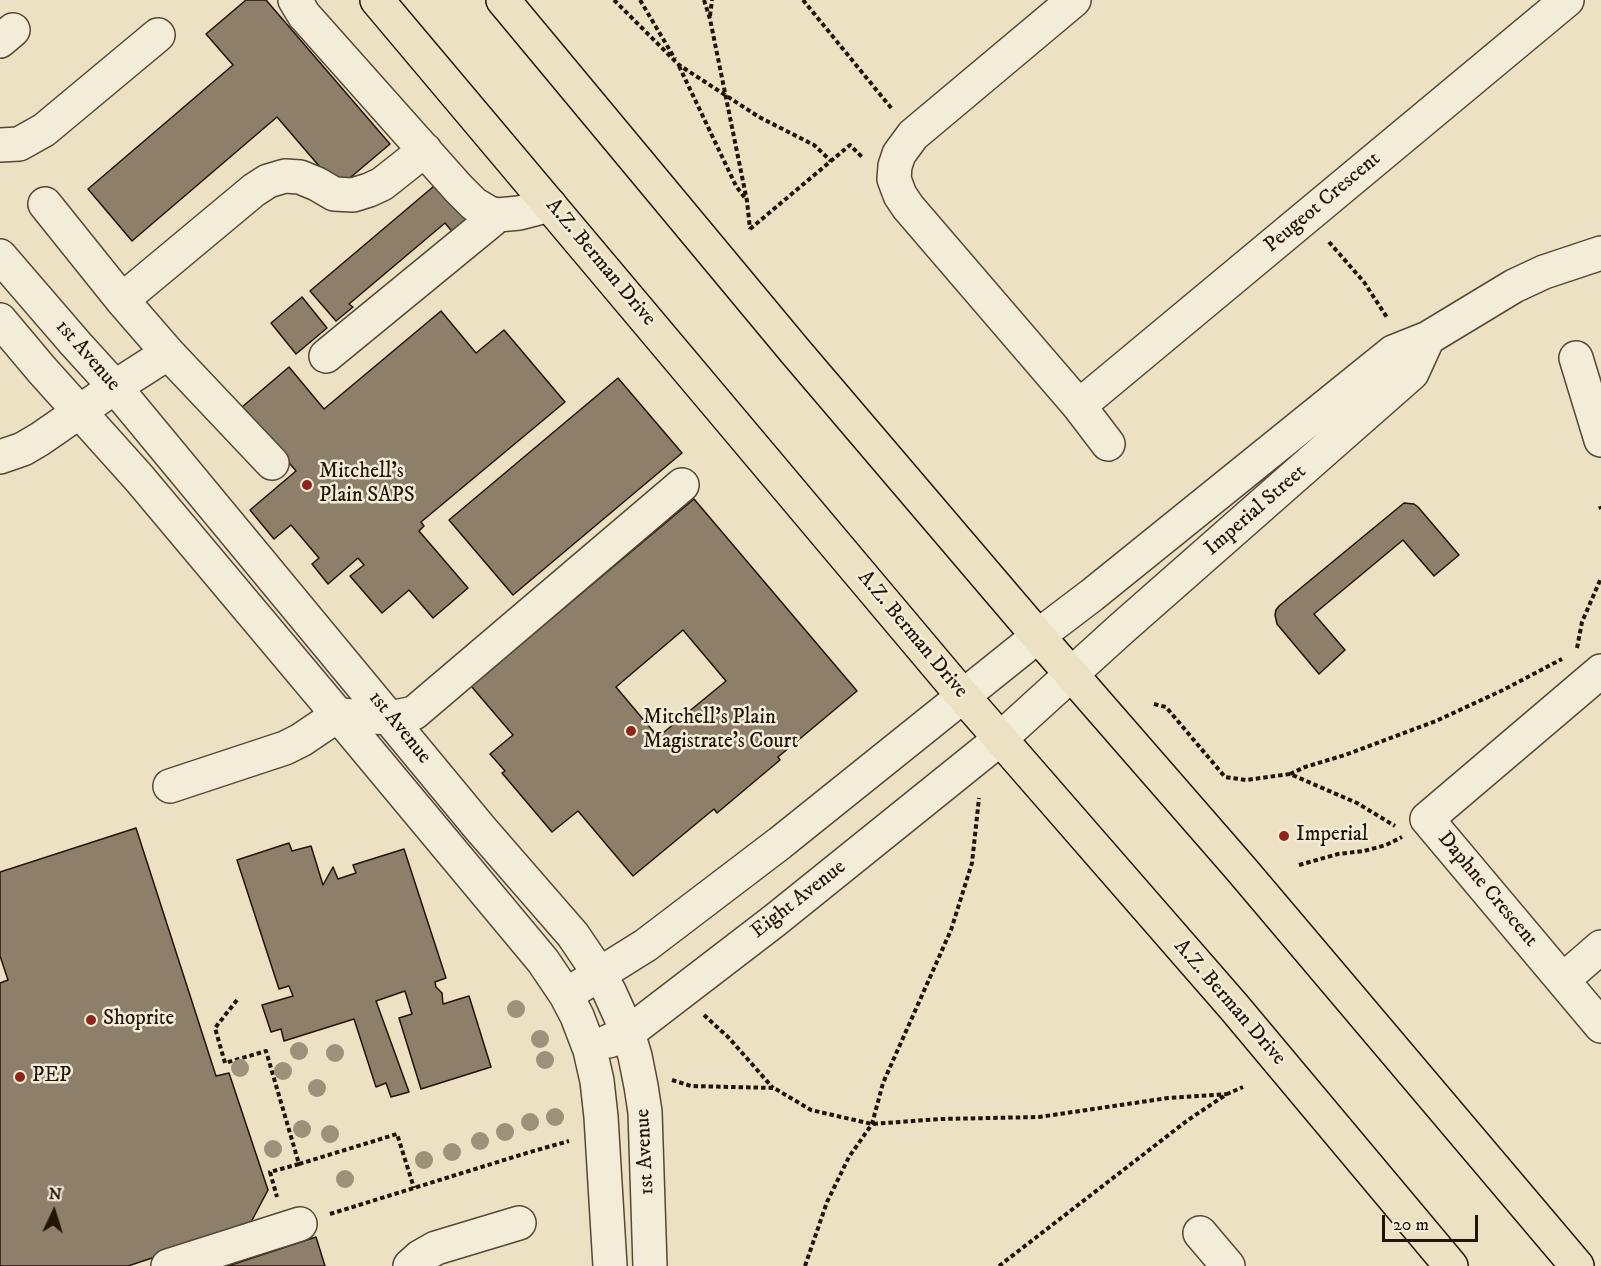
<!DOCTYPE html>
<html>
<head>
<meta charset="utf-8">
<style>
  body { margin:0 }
  #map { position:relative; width:1601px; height:1266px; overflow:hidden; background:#ede1c3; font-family:"IM FELL DW Pica",serif }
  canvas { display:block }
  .north { position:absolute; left:24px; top:1182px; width:60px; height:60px; -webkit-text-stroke:4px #f3ecd8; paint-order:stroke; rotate:4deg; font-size:16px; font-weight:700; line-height:24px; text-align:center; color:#241407 }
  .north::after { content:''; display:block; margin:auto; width:21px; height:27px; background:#241407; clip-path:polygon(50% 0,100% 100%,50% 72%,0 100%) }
  .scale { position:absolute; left:1382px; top:1215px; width:96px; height:27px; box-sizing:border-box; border:3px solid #241407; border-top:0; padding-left:8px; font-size:18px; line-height:21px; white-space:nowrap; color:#241407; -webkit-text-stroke:4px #f3ecd8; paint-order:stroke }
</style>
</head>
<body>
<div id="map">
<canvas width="1601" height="1266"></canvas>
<div class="north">N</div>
<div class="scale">20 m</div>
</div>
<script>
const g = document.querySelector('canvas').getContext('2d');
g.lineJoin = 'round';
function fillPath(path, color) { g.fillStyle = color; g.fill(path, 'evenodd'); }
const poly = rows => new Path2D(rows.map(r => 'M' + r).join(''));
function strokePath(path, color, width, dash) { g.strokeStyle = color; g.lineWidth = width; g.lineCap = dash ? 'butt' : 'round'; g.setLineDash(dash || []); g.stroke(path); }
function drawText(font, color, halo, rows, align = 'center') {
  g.font = font + ' "IM FELL DW Pica",serif'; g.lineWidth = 5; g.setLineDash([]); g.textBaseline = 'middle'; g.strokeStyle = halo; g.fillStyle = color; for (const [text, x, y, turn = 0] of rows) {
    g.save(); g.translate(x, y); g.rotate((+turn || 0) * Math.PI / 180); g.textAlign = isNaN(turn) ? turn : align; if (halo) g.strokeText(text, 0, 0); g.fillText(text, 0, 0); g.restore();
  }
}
const building = poly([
  [246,0,266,0,390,144,338,188,277,117,132,241,88,189,233,65,206,34,246,0],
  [440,181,473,220,455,235,445,223,349,304,353,307,336,321,310,291,440,181],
  [302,297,327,328,296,354,271,323,302,297],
  [441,311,476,353,504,330,565,402,421,522,424,526,419,531,468,588,433,618,409,590,382,613,350,576,364,565,358,558,328,584,312,564,319,558,291,525,274,539,250,510,296,471,242,407,289,367,324,409,441,311],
  [618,378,682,453,513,595,449,520,618,378],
  [694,499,857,691,778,757,780,760,717,813,714,809,633,876,578,811,552,832,502,773,505,771,490,754,513,735,471,686,694,499],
  [683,630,726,681,658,737,616,687,683,630],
  [1404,503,1414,504,1418,507,1459,555,1434,576,1403,540,1314,614,1345,650,1319,674,1277,624,1275,615,1276,610,1279,606,1404,503],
  [136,828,216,1076,229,1073,268,1190,249,1226,128,1266,0,1266,0,983,8,980,0,956,0,872,136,828],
  [289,843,292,851,311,846,323,885,333,867,338,879,356,873,353,865,404,849,446,978,435,982,436,987,442,993,443,1004,469,996,491,1067,421,1089,399,1018,412,1014,405,991,376,1001,409,1092,391,1097,386,1083,376,1087,354,1019,284,1041,281,1029,271,1032,262,1005,293,996,289,986,279,989,237,860,289,843],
  [316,1237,325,1266,228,1266,316,1237]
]);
const path = poly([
  [614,0,679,65,759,117,814,145,831,161],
  [640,0,675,59],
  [704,0,710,19,747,201,750,229],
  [803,0,892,109],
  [710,16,712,0],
  [679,66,736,186,745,198],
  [750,229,850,145,863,158],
  [1329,242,1364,282,1388,319],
  [1600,506,1601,509],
  [1577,648,1582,622,1601,578],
  [1154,704,1166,707,1225,777,1246,780,1290,774,1357,803,1395,826],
  [1290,774,1305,767,1345,755,1436,721,1503,690,1562,659],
  [1299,865,1338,854,1364,851,1386,845,1402,837],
  [237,1000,215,1028,225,1063,266,1051,299,1164,270,1172,277,1197],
  [704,1015,729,1038,773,1088],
  [672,1080,691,1086,774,1088,811,1110,872,1124,940,1119,1039,1117,1168,1098,1227,1094],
  [299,1164,397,1134,414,1188],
  [330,1214,530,1152,569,1141],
  [805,1266,827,1202,849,1157,872,1124,883,1083,951,930,972,863,979,798],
  [999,1266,1188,1120,1227,1094,1243,1087]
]);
const minor = poly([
  [295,0,304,15,458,188,474,204,489,213,498,215,519,213,550,205],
  [1074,0,913,135,899,154,895,166,894,179,900,195,908,207,1079,406,1108,444],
  [0,41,13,30],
  [0,145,19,144,44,130,158,35],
  [0,256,75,343,115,387,480,828,573,935,600,975,609,991,628,1033,635,1056,641,1086,645,1112,650,1266],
  [122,300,254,190,268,181,285,176,300,177,317,184,334,194,353,195,369,190,382,184,425,150],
  [0,320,42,370,139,478,338,715,543,961,566,995,577,1016,590,1050,597,1081,601,1117,610,1266],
  [168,353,272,463],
  [326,356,498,215],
  [1576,358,1601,440],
  [1079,406,1567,0],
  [0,457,23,449,40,439,115,387,168,353,122,300,45,204],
  [1601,671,1427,819,1601,1026],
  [170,786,285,748,301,740,338,715,390,718,414,713,682,485],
  [1563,980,1601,947],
  [566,995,646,945,780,843,1038,636,1092,595,1393,352,1428,338,1514,286,1544,272,1601,253],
  [609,1041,628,1033,774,921,1000,739,1121,629,1412,373,1428,338],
  [1200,1233,1228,1266],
  [168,1266,300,1224],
  [410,1266,420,1257,436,1248,519,1223]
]);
const major = poly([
  [377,0,963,696,1234,1007,1451,1266],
  [503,0,795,351,1038,636,1241,869,1577,1266]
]);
const trees = [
  [516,1009],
  [540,1039],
  [299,1051],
  [335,1053],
  [545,1060],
  [240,1068],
  [283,1071],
  [317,1088],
  [555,1117],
  [530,1122],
  [302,1129],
  [505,1132],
  [330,1134],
  [480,1141],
  [273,1149],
  [452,1152],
  [424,1160],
  [345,1179]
];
const markers = [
  [307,485,6,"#8f2418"],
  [631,731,6,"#8f2418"],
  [1284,836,6,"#8f2418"],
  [91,1020,6,"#8f2418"],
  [20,1077,6,"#8f2418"]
];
const streetNames = [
  ["Peugeot Crescent",1323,203,-40],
  ["A.Z. Berman Drive",600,263,50],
  ["1st Avenue",87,356,49],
  ["Imperial Street",1256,511,-41],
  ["A.Z. Berman Drive",912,635,50],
  ["1st Avenue",399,728,51],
  ["Daphne Crescent",1487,890,50],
  ["Eight Avenue",799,900,-38],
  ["A.Z. Berman Drive",1229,1003,49],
  ["1st Avenue",646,1152,-93]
];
const poiNames = [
  ["Mitchell's",319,473],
  ["Plain SAPS",319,497],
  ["Mitchell's Plain",643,719],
  ["Magistrate's Court",643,743],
  ["Imperial",1296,836],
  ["Shoprite",103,1020],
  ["PEP",32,1077]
];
fillPath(building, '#8d7f69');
strokePath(building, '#241407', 1.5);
strokePath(minor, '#564736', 36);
strokePath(major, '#241407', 36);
strokePath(path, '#241407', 4, [4.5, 3]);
strokePath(minor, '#f3ecd8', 33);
strokePath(major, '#ede1c3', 33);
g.fillStyle = '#9e917a';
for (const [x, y] of trees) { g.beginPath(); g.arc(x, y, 9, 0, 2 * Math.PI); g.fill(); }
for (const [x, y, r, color] of markers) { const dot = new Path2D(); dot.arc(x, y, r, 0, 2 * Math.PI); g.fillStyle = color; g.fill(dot); strokePath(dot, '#f3ecd8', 2); }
drawText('21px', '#241407', '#f3ecd8', streetNames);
drawText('21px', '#241407', '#f3ecd8', poiNames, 'left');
</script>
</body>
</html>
